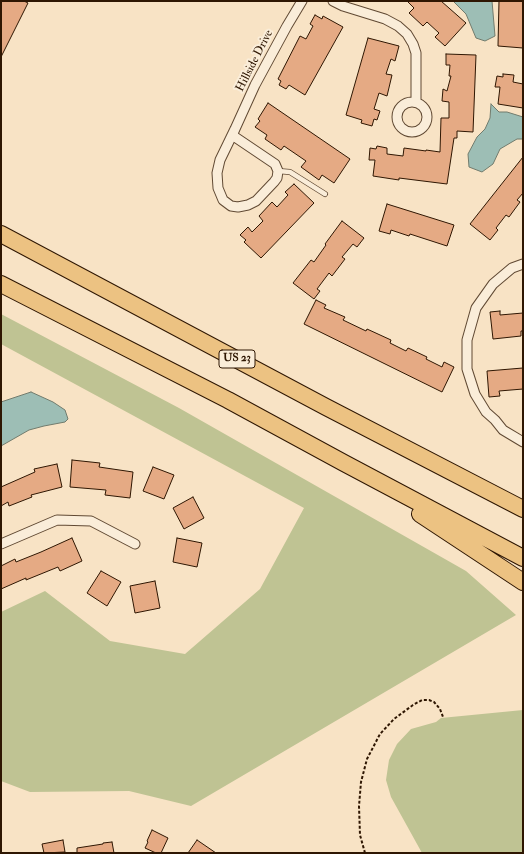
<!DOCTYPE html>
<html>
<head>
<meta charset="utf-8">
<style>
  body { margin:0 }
  #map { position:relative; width:524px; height:854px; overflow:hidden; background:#f8e3c5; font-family:"IM FELL Double Pica",serif }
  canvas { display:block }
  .frame { position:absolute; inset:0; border:2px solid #2e1602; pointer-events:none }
</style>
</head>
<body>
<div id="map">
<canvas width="524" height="854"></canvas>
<div class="frame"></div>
</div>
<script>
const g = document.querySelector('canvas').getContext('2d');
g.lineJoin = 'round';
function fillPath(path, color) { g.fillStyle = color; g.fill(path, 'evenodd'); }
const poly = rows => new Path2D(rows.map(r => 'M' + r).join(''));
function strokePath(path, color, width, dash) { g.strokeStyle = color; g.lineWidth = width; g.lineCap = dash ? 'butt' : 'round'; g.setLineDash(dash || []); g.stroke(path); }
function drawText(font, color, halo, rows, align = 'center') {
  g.font = font + ' "IM FELL Double Pica",serif'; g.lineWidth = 4; g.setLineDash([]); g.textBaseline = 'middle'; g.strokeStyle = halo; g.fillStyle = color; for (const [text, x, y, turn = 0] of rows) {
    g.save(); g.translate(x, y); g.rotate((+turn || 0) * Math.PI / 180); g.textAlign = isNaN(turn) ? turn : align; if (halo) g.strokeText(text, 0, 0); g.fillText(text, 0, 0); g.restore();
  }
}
const green = poly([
  [1,314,179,408,466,571,516,615,191,806,129,791,30,792,1,781,1,612,45,591,110,641,185,654,260,589,304,508,1,344],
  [523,710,523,853,422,853,391,797,386,780,389,760,397,744,411,729,436,722,441,718]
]);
const water = poly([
  [453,1,492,1,495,36,485,41,476,38,466,14,453,1],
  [491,104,499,112,507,112,523,117,523,139,517,139,500,149,493,164,482,172,469,167,468,154,477,137,485,129,490,118,491,104],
  [31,392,53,402,65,410,68,419,65,422,44,426,29,430,1,446,1,402,31,392]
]);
const building = poly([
  [1,1,24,1,28,3,1,57,1,1],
  [407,1,441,1,466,23,445,46,435,37,439,33,427,22,423,26,409,13,414,8,407,1],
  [499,1,523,1,523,48,498,46,499,1],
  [315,15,322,19,323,16,343,27,305,95,289,85,286,89,279,85,281,81,278,79,300,36,306,39,313,26,310,24,315,15],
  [368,38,399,46,395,61,391,59,386,74,392,75,387,96,379,93,374,109,380,111,377,120,374,119,372,126,361,123,362,120,346,115,368,38],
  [446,54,476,55,473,132,457,131,457,138,454,138,447,184,399,178,399,180,373,176,375,160,369,160,370,148,376,149,377,146,387,148,387,154,403,156,404,148,426,151,426,150,440,152,441,118,449,118,449,102,442,101,443,89,447,91,451,76,449,76,450,65,446,65,446,54],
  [503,74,514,75,513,82,523,84,523,108,498,104,500,87,495,87,497,76,503,77,503,74],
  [268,103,350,159,334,183,322,175,319,180,301,167,306,161,284,146,281,150,265,139,267,135,255,127,260,121,258,119,268,103],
  [523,157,523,193,517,200,520,202,509,217,506,215,496,228,498,230,490,240,470,224,523,157],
  [294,184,314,203,261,258,244,242,246,240,240,235,248,227,252,232,263,221,259,216,272,202,277,207,288,195,285,192,294,184],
  [387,204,454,225,447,246,410,234,409,236,391,230,390,234,379,231,387,204],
  [342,221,364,238,357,247,353,244,342,257,345,259,332,276,329,273,317,289,320,291,314,299,293,283,311,260,314,262,326,245,325,244,342,221],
  [316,300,326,305,324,308,345,317,343,320,366,331,367,329,391,340,390,343,406,351,408,348,427,357,426,359,442,367,444,362,454,367,442,392,304,324,316,300],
  [500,311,500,315,523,313,523,331,521,331,521,336,493,339,490,312,500,311],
  [523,368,523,389,499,391,500,396,489,397,487,371,523,368],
  [72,460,100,463,99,467,133,472,130,498,105,495,106,490,70,487,72,460],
  [57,464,62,487,31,495,32,497,9,506,8,502,1,506,1,487,35,472,34,469,57,464],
  [153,467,174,475,164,499,143,491,153,467],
  [193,497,204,518,184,529,173,508,193,497],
  [72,538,82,561,60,571,58,567,26,580,26,578,1,589,1,566,15,559,16,562,41,552,72,538],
  [177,538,202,543,197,567,173,562,177,538],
  [101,571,121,582,107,606,87,593,101,571],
  [155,581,160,608,135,613,130,586,155,581],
  [152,830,168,838,161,853,156,853,145,848,148,842,147,841,152,830],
  [63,840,65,852,44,853,42,844,63,840],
  [197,840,216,853,188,853,197,840],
  [112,842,114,853,77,853,77,848,103,844,103,843,112,842]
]);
const path = poly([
  [365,853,360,835,359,806,361,782,367,759,380,734,394,719,413,705,422,700,429,700,434,702,440,709,443,717]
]);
const lane = poly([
  [278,171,290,172,325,194]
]);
const street = poly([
  [333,1,343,6,385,19,398,26,407,34,413,44,416,53,416,102],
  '397 117a15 15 0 1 1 30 0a15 15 0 1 1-30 0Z',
  [232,135,275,164,278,171,277,178,274,182,256,201,248,205,238,207,231,206,223,200,218,188,217,173,220,160,235,129,255,85,287,26,302,1],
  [523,264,512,268,493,284,476,308,467,340,467,369,475,394,486,412,495,420,503,430,523,442],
  [1,544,57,520,91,521,135,544]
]);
const highway = poly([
  [1,234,326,407,523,509],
  [1,284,228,400,344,463,523,558],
  [420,514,523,582]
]);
const shields = [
  [237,359,36]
];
const shieldNames = [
  ["US 23",237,359]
];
const streetNames = [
  ["Hillside Drive",255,61,-63]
];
fillPath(green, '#bfc393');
fillPath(water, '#9dbeb5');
strokePath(water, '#717b6d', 1);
fillPath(building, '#e5aa84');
strokePath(building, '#2e1602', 1);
strokePath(lane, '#604933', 6);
strokePath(street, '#604933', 11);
strokePath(highway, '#2e1602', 18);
strokePath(path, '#2e1602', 2, [3, 2]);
strokePath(lane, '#faedd9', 4.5);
strokePath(street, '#faedd9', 9);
strokePath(highway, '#ecc282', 16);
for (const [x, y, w] of shields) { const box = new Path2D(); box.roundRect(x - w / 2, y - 9, w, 18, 3); g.fillStyle = '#faedd9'; g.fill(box); strokePath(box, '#2e1602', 1); }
drawText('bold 11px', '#2e1602', null, shieldNames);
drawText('12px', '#2e1602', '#faedd9', streetNames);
</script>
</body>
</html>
